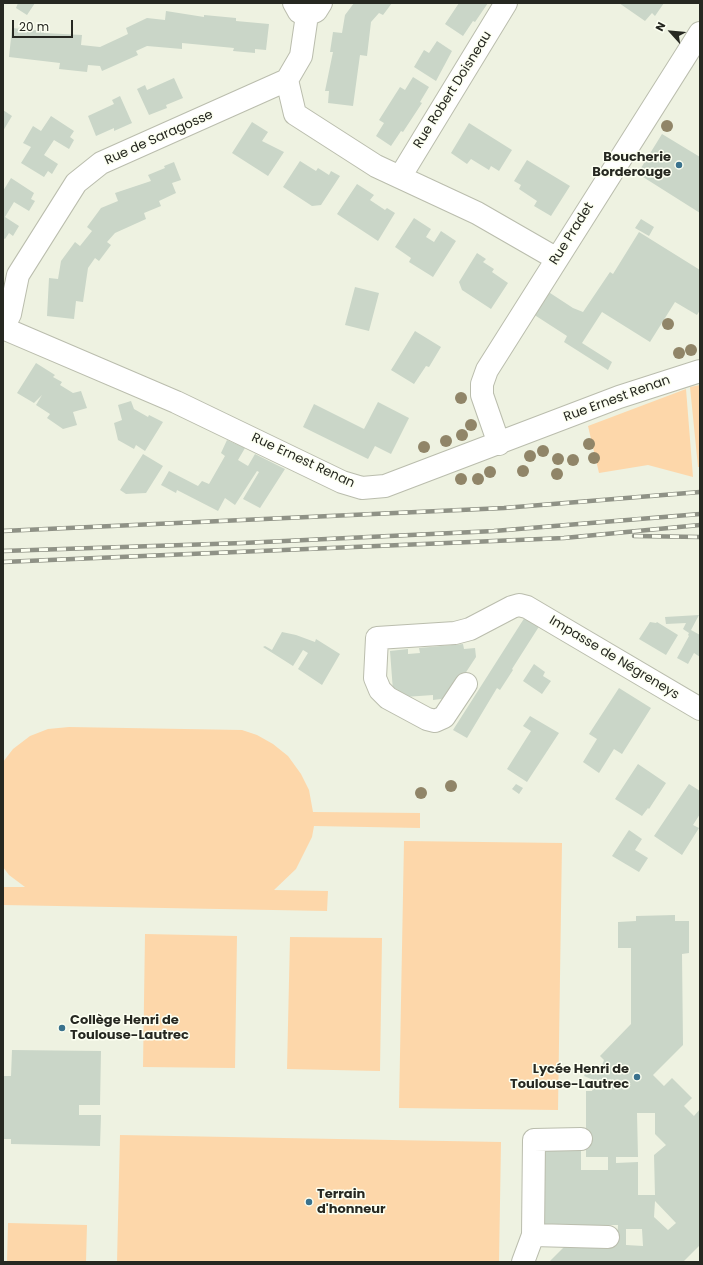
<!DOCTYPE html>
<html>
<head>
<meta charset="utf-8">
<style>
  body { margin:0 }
  #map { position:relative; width:703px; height:1265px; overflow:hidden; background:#eef2e1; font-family:Poppins,sans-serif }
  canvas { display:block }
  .frame { position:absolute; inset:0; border:4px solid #262821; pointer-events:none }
  .north { position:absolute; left:651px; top:12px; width:40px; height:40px; -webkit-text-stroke:3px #fcfff1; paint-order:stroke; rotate:297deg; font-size:11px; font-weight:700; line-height:16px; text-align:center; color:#262821 }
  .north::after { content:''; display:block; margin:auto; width:14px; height:18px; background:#262821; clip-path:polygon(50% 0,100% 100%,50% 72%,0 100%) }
  .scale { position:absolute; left:12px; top:20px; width:61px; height:18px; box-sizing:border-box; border:2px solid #262821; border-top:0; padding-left:5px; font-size:12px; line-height:14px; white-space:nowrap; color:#262821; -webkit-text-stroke:3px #fcfff1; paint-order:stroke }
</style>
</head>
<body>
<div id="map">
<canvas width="703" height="1265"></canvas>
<div class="frame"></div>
<div class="north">N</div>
<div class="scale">20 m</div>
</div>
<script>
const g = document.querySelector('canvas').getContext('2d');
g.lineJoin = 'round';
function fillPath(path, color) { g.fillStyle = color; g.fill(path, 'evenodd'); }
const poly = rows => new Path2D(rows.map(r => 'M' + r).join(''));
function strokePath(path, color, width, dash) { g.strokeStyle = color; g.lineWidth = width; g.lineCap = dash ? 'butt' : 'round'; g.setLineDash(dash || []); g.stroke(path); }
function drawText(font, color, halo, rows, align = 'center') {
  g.font = font + ' Poppins,sans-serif'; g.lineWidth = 3; g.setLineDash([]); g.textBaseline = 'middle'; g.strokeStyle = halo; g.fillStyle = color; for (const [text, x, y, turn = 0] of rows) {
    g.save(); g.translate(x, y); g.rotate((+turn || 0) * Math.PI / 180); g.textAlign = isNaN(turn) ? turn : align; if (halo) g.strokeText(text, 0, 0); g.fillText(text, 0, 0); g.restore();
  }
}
const green = poly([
  [700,385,700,467,698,467,690,387],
  [686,389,693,477,648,465,599,473,588,426],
  [69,727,242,730,257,735,273,744,288,756,301,774,309,790,313,812,420,813,420,828,314,826,312,837,296,869,274,890,328,891,327,911,3,905,3,887,25,887,9,875,3,867,3,762,13,749,30,736,48,729],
  [404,841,562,843,558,1110,399,1108],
  [145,934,237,936,235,1068,143,1067],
  [290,937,382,938,380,1071,287,1069],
  [120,1135,501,1142,499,1262,117,1262],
  [8,1223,87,1225,86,1262,7,1262]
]);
const building = poly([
  [18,3,35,3,27,15,16,8],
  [354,3,392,3,383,15,379,13,371,22,367,56,360,55,353,106,328,103,329,91,325,91,333,52,330,52,333,32,342,33,345,15],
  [459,3,488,3,475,22,473,21,463,36,445,24],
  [619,3,664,3,655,16,652,13,645,21],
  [166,11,204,17,204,15,236,18,236,21,269,24,266,50,255,49,255,53,233,51,234,48,182,43,182,49,147,46,136,51,138,55,102,71,100,66,88,65,87,72,59,69,60,63,9,57,12,28,44,31,44,33,82,35,81,45,100,47,128,34,126,28,147,18,165,20],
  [437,41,452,51,436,81,414,67,424,50,429,53],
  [413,77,429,87,420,102,422,103,403,132,401,131,391,146,376,136,384,123,379,120,400,87,405,90],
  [174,78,183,98,166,105,167,108,149,115,137,89,145,85,147,90],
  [120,96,132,123,114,131,114,128,96,136,88,116,114,104,112,100],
  [3,110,12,116,3,131],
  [51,116,74,131,70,137,74,140,69,149,54,140,44,155,58,164,52,174,48,171,44,177,21,163,31,147,23,143,33,126,41,131],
  [252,122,268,132,262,141,284,152,268,176,232,153],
  [469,123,512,150,499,171,491,166,489,170,471,159,467,164,451,153],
  [662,134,700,157,700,213,643,177,647,171,641,168],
  [527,160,570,186,551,216,534,206,537,201,519,189,521,185,514,181],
  [300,161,316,171,318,168,329,175,331,171,340,176,321,205,312,206,283,187],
  [174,162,181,180,172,183,176,193,159,201,161,206,144,213,146,219,115,233,107,242,111,245,99,261,95,258,88,268,83,302,76,301,74,319,47,316,49,278,58,279,61,261,75,242,80,246,92,231,87,227,101,208,118,201,115,193,151,181,148,175,165,168,164,166],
  [11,178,34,193,31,199,35,201,29,211,14,202,5,217,19,226,13,236,9,233,5,239,3,238,3,191],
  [357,184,374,195,370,200,385,210,387,208,395,213,378,241,337,214],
  [414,218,431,229,426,237,434,242,441,231,456,241,433,277,409,262,411,258,395,247],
  [641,219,654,227,649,236,635,228],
  [639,232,700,270,700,310,697,315,675,302,650,342,602,312,582,343,612,362,608,370,564,342,567,336,533,314,547,291,573,308,583,312,610,272,613,274],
  [477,253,486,259,483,262,494,269,492,272,508,283,491,309,462,290,459,282],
  [355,287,379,293,369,331,345,325],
  [415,331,441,347,429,367,426,366,414,384,391,370],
  [36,363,55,375,53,377,62,382,60,385,73,393,81,391,87,408,73,412,77,425,63,429,47,418,50,414,36,405,42,395,34,403,17,393],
  [131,401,134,409,148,417,149,415,163,422,145,451,136,445,134,449,118,440,114,423,122,420,118,405],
  [378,402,409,418,391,454,375,446,368,459,303,427,314,404,364,429],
  [227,440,245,448,238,460,248,466,255,454,285,469,260,508,243,499,259,472,257,471,235,505,225,498,218,511,177,490,176,493,161,485,169,471,198,486,202,481,209,484,225,456,221,453],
  [143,454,163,466,146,493,126,494,120,490],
  [699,615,691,630,700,635,700,657,694,653,688,664,677,658,689,636,688,635,689,633,683,629,686,623,666,624,665,617],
  [525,617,540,625,512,669,513,670,500,690,497,688,467,738,453,730],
  [650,622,656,623,657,622,678,635,666,655,639,639],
  [282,632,296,635,315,642,316,639,340,654,322,685,298,669,308,653,303,650,293,666,263,647,265,646,272,650],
  [463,644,464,649,475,648,476,657,449,698,433,700,433,695,405,697,393,691,390,651,408,649,408,654,420,653,419,648],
  [534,664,545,672,543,676,551,681,542,694,523,681],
  [619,688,651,708,622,754,614,749,599,773,583,762,597,739,589,734],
  [530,716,559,733,527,782,507,769,531,731,523,726],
  [638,764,666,783,649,809,648,808,642,816,615,799],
  [516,784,523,788,519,794,512,789],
  [689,784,700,791,700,814,693,825,699,828,682,855,654,836],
  [629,830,642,839,635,850,648,858,639,872,612,856],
  [675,915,675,921,689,921,689,953,682,954,683,1045,653,1075,664,1086,672,1078,692,1098,684,1106,694,1116,700,1109,700,1245,683,1262,549,1262,567,1244,617,1245,618,1225,567,1225,567,1229,541,1229,540,1146,581,1146,581,1170,608,1170,608,1157,586,1157,586,1091,592,1091,596,1081,584,1076,589,1066,600,1070,604,1060,600,1056,631,1024,631,948,618,948,618,922,636,921,636,916],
  [637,1113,655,1113,655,1134,666,1145,654,1155,655,1195,638,1195,638,1162,616,1163,616,1157,638,1157],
  [655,1201,676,1223,668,1230,654,1217],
  [626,1229,642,1229,643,1246,626,1245],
  [12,1050,101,1051,100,1105,79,1105,79,1115,101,1115,100,1146,11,1144,11,1139,3,1139,3,1076,11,1076]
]);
const minor = poly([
  [294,3,299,12,307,15,316,11,321,3],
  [287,80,295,114,376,166,477,213,557,259],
  [400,177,506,3],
  [3,328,176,402,342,482,362,488,385,486,619,397,700,371],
  [3,328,10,314,18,275,76,183,101,163,287,80,301,56,307,15],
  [499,444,482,395,482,384,487,370,700,33],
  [466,684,444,717,435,721,427,719,388,698,380,690,375,678,377,638,455,633,470,629,512,607,519,605,527,607,700,709],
  [533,1235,608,1237],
  [523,1262,533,1235,534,1140,581,1139]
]);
const rail = poly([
  [3,531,504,508,700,492],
  [634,536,700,537],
  [3,551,243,543,494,531,700,514],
  [3,562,564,538,700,525]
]);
const trees = [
  [667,126],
  [668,324],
  [691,350],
  [679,353],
  [461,398],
  [471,425],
  [462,435],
  [446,441],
  [589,444],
  [424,447],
  [543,451],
  [530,456],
  [594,458],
  [558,459],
  [573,460],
  [523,471],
  [490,472],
  [557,474],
  [461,479],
  [478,479],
  [451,786],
  [421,793]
];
const markers = [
  [679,165,4,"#3a728d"],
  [62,1028,4,"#3a728d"],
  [637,1077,4,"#3a728d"],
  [309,1202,4,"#3a728d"]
];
const streetNames = [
  ["Rue Robert Doisneau",453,90,-58],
  ["Rue de Saragosse",159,138,-24],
  ["Rue Pradet",572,234,-58],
  ["Rue Ernest Renan",617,399,-20],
  ["Rue Ernest Renan",303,461,25],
  ["Impasse de Négreneys",614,658,31]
];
const poiNames = [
  ["Boucherie",671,158],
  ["Borderouge",671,173],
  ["Collège Henri de",70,1021,"left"],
  ["Toulouse-Lautrec",70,1036,"left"],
  ["Lycée Henri de",629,1070],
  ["Toulouse-Lautrec",629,1085],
  ["Terrain",317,1195,"left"],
  ["d'honneur",317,1210,"left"]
];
fillPath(green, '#fdd7aa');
fillPath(building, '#cad6c8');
strokePath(minor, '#babdad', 24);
strokePath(minor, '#fff', 22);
strokePath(rail, '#8f9286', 4.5);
strokePath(rail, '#fcfff1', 3, [9]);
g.fillStyle = '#908568';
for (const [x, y] of trees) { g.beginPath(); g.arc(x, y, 6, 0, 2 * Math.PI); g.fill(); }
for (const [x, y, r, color] of markers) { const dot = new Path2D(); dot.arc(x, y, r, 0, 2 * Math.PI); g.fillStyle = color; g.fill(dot); strokePath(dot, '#fcfff1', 1.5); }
drawText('13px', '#262821', '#fcfff1', streetNames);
drawText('bold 13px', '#262821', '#fcfff1', poiNames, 'right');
</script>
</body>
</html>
